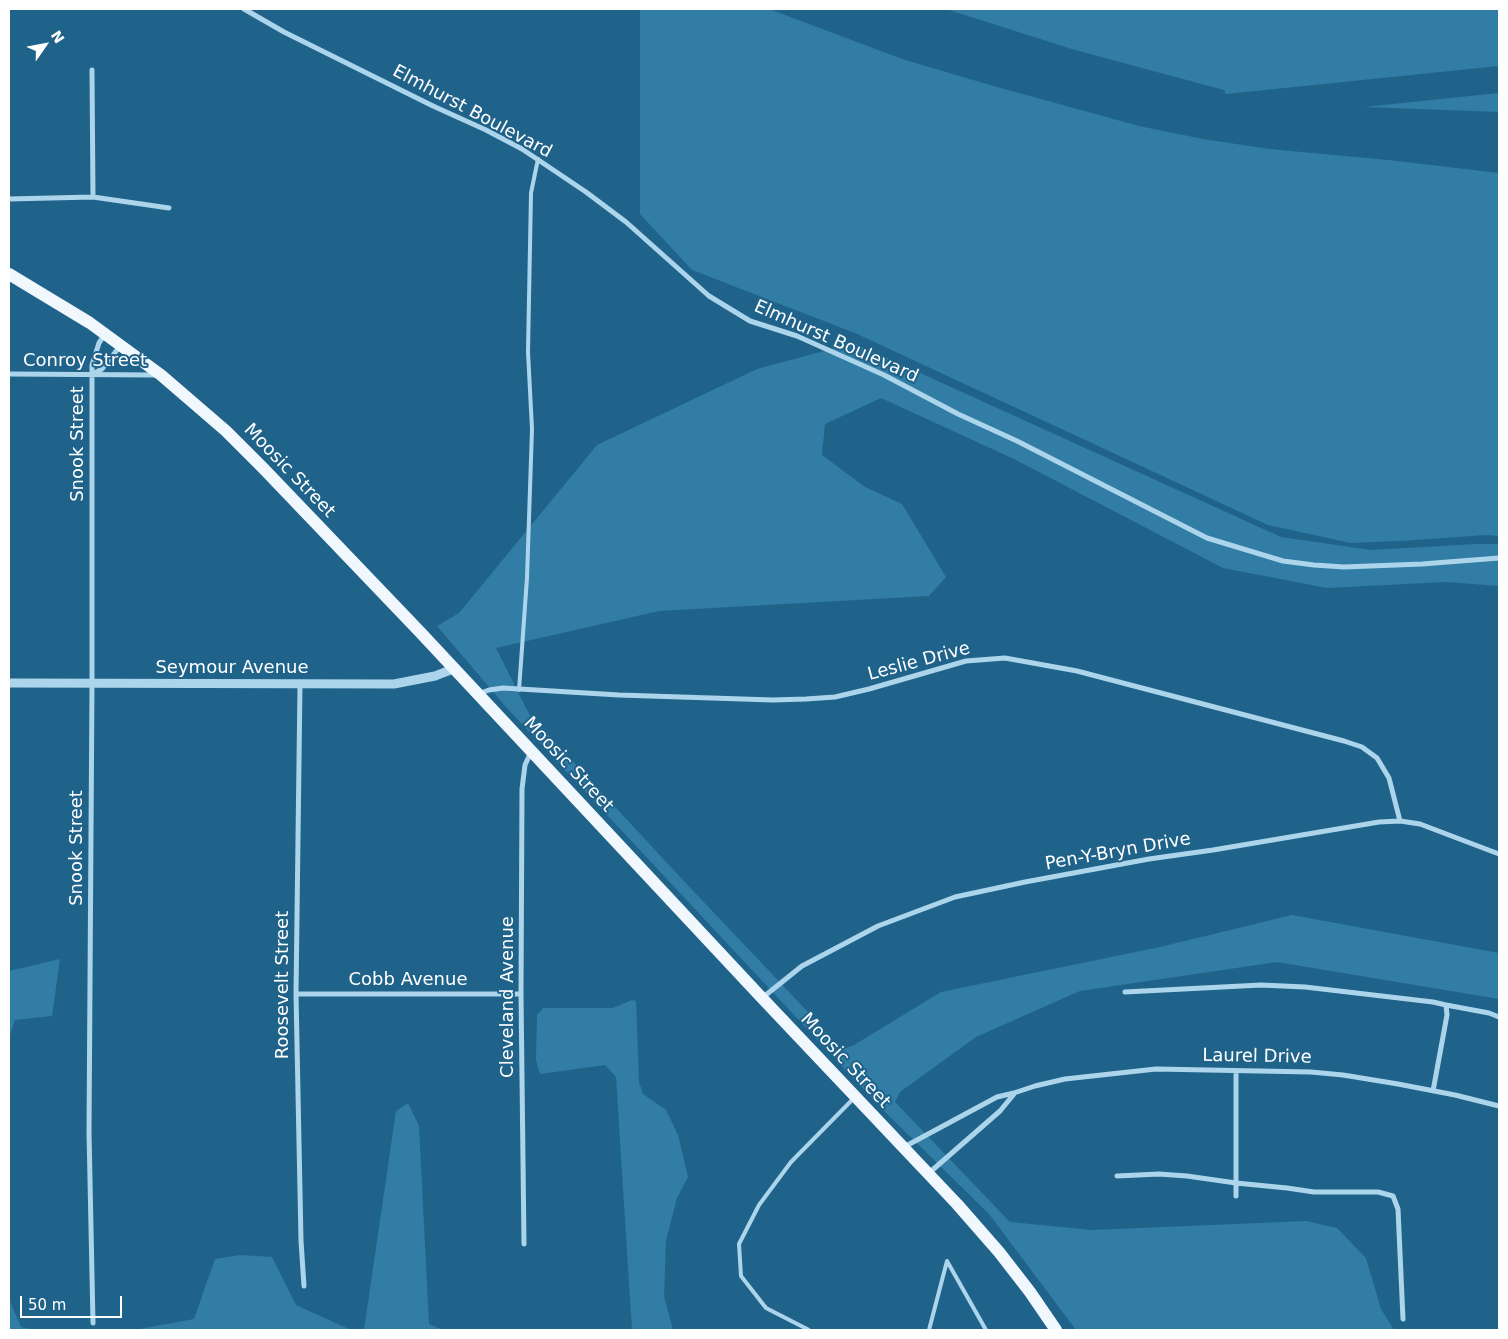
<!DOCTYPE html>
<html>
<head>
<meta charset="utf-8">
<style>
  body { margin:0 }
  #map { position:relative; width:1508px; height:1339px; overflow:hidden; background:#20638a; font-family:"DejaVu Sans",sans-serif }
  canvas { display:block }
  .frame { position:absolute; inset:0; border:10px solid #fff; pointer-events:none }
  .north { position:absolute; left:20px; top:20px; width:50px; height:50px; -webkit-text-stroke:4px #20638a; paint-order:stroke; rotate:57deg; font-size:14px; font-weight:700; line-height:20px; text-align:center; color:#fff }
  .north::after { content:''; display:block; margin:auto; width:18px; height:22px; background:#fff; clip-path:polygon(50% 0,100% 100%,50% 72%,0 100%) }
  .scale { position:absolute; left:20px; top:1296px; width:102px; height:22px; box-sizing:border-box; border:2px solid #fff; border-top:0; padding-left:6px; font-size:15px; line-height:18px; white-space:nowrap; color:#fff; -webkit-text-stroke:4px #20638a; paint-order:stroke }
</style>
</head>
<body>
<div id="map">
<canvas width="1508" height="1339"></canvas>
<div class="frame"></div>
<div class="north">N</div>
<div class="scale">50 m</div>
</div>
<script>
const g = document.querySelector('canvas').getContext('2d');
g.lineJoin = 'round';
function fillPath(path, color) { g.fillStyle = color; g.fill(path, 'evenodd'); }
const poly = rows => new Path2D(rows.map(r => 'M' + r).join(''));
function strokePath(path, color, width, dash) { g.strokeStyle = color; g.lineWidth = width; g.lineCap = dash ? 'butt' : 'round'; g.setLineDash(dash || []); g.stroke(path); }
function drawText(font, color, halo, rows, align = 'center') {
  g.font = font + ' "DejaVu Sans",sans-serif'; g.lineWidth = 4; g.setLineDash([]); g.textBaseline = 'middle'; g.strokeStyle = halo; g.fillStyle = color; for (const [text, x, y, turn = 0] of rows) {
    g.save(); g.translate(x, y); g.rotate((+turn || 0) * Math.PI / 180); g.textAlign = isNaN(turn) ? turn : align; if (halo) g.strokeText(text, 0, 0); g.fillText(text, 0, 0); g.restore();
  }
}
const green = poly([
  [640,9,769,9,902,59,990,85,1139,126,1203,139,1269,149,1388,160,1499,173,1499,536,1486,535,1401,541,1351,543,1268,525,855,333,692,270,640,214],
  [946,9,1499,9,1499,66,1226,94,1224,90,1075,50],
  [1499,93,1499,112,1364,107],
  [854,343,1281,537,1371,550,1476,544,1499,544,1499,586,1446,582,1327,588,1223,568,1014,459,881,398,825,424,822,455,865,487,902,504,946,577,929,596,659,611,496,648,529,714,681,878,809,1013,841,1050,854,1045,941,992,1160,947,1292,915,1499,953,1499,999,1277,962,1080,991,976,1037,900,1092,895,1102,1010,1222,1092,1230,1306,1221,1337,1228,1366,1258,1381,1309,1394,1330,1076,1330,989,1214,882,1109,507,708,437,626,459,613,597,445,757,369],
  [60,959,52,1016,15,1020,9,1038,9,971],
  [632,1000,636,1001,639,1082,643,1094,666,1110,678,1135,688,1177,677,1198,666,1240,664,1296,673,1330,632,1330,616,1077,605,1065,540,1074,536,1060,537,1015,543,1008,613,1008],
  [408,1103,419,1126,429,1324,443,1330,364,1330,396,1111],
  [240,1255,272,1257,296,1305,351,1330,134,1330,194,1319,215,1259],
  [9,1299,21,1327,37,1330,9,1330]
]);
const service = poly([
  [519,690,527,578,532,429,528,352,531,193,538,159],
  [809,1330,766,1308,741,1276,739,1244,759,1205,791,1162,854,1098],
  [929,1330,947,1261,986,1330]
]);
const minor = poly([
  [244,9,284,32,433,106,486,130,522,149,586,192,626,222,709,296,750,321,797,336,884,375,958,414,1017,441,1207,538,1283,561,1314,565,1344,567,1422,564,1499,558],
  [92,70,93,197],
  [9,199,93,197,169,208],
  [9,374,155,375],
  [93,374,102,369,121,345],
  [300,684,296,994,301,1241,304,1286],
  [478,694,489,690,503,688,619,695,773,700,806,699,835,697,869,689,966,661,1005,658,1077,671,1344,741,1362,747,1377,758,1389,778,1400,821],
  [1125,992,1261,985,1305,987,1433,1002,1446,1005,1447,1015,1433,1091],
  [296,994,521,994],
  [762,998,802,966,878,926,955,897,1025,882,1149,859,1213,850,1379,822,1400,821,1420,824,1499,854],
  [1446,1005,1489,1013,1499,1017],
  [904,1147,997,1097,1014,1093,1035,1086,1065,1079,1156,1069,1311,1072,1343,1075,1398,1084,1455,1095,1499,1106],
  [929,1173,1000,1111,1014,1094],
  [1117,1176,1159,1174,1187,1176,1236,1183,1287,1188,1314,1192,1378,1192,1393,1196,1398,1209,1403,1319],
  [1236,1196,1236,1071],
  [524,1244,521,994,522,789,525,765,531,752],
  [93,1323,89,1132,92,684,92,365,99,343,105,334]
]);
const tertiary = poly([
  [9,683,394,684,435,676,453,669]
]);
const primary = poly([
  [9,274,90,323,161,375,226,431,264,469,420,632,762,998,957,1204,999,1252,1030,1292,1056,1330]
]);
const streetNames = [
  ["Elmhurst Boulevard",472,112,28],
  ["Elmhurst Boulevard",836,342,24],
  ["Conroy Street",85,361],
  ["Snook Street",78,444,-90],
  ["Moosic Street",289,471,46],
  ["Leslie Drive",919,662,-15],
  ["Seymour Avenue",232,668],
  ["Moosic Street",568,765,47],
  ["Snook Street",77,848,-90],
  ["Pen-Y-Bryn Drive",1118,852,-10],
  ["Cobb Avenue",408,980],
  ["Roosevelt Street",283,985,-90],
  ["Cleveland Avenue",508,997,-90],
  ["Laurel Drive",1257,1057,1],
  ["Moosic Street",845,1061,47]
];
fillPath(green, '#317da5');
strokePath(service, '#acd5eb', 4);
strokePath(minor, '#acd5eb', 5);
strokePath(tertiary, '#acd5eb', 9);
strokePath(primary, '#f0f8fe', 12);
drawText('18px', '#fff', '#20638a', streetNames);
</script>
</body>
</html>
